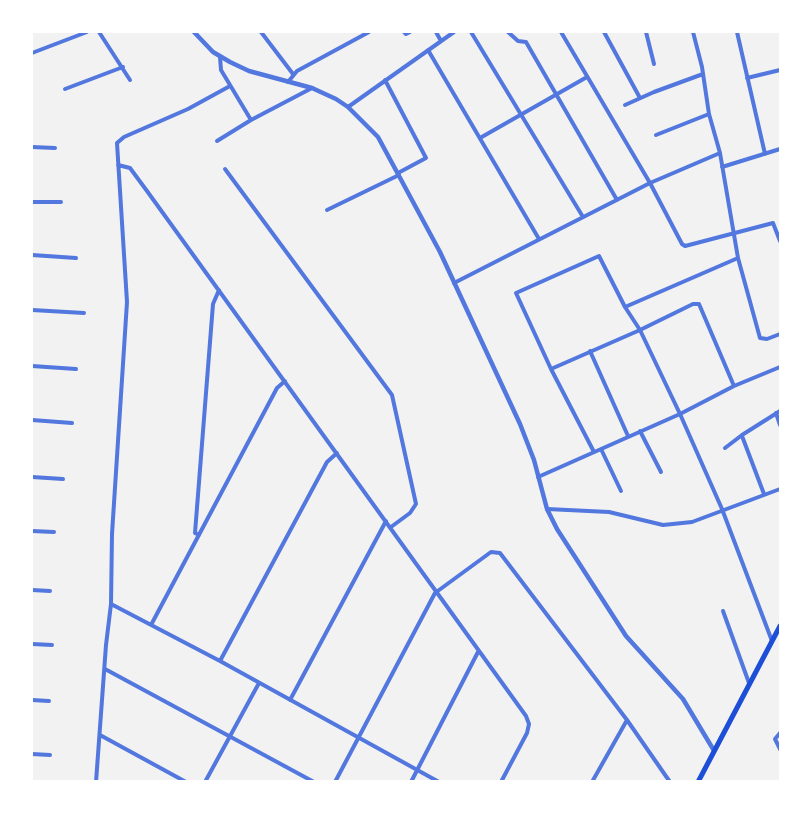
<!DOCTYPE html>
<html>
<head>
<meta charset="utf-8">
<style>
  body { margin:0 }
  #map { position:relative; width:812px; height:813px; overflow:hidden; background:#f2f2f2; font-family:Helvetica,sans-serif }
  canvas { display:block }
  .frame { position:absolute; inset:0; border:33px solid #fff; pointer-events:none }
</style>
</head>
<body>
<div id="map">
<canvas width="812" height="813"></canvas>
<div class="frame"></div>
</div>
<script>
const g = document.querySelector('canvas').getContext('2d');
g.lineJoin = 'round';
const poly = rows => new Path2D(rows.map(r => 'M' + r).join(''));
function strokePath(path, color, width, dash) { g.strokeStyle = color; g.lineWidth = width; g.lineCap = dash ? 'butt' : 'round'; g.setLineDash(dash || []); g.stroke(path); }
const minor = poly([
  [99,32,130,80],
  [261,32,293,74],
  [404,32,406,34,410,32],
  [436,32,441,41],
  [471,32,583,217],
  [508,32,518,41,526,42,617,200],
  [561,32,650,183,682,244,685,246,689,245,773,223,780,241],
  [604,32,640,98],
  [646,32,654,64],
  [737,32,765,154],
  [428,50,539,239],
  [32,53,87,32],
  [220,57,221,70,251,120],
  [747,78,780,70],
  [385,80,426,158,398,173],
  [288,82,297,71,369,32],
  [65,89,123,67],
  [625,105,654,92,703,74],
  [348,107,454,32],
  [656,135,709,114],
  [480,138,587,77],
  [217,141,251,120,312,88],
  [32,147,55,148],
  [118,165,130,168,147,191,526,716,529,724,527,733,501,782],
  [722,167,780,149],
  [225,169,392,395,416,504,410,513,391,527],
  [32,202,61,202],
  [327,210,399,175],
  [32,255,76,258],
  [738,258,760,338,767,339,780,334],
  [454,283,650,183,720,153],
  [625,307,640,330,680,414,722,509,772,641],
  [32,310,84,313],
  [590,351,628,436],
  [32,366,76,369],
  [551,369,640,330,693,304,699,304,734,386],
  [776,413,780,425],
  [32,420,72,423],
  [640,431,661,472],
  [742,436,764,494],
  [725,448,742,435,780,411],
  [601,449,621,491],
  [594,452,551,369,516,293,599,256,625,307,738,258,720,153,709,114,702,67,693,32],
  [32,477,63,479],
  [538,477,680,414,734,386,780,367],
  [547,509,609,512,663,525,692,522,780,489],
  [32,531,54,532],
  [199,535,195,533,213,304,219,290],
  [32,590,50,591],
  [111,604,220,661,439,782],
  [723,611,749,683],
  [151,625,277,388,285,381],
  [32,644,52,645],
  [220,661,327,462,337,453],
  [105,669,314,782],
  [32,700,49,701],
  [290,700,386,521],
  [780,733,775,739,780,749],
  [100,735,186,782],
  [32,754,50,755],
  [96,782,106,645,111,604,112,534,127,302,117,143,124,137,188,109,230,86],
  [205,782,259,683],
  [335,782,435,593,491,552,500,553,627,720,670,782],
  [411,782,478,652],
  [592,782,627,720]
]);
const tertiary = poly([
  [194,32,213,52,230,62,249,71,312,88,336,99,348,107,378,137,440,252,520,424,534,460,547,509,557,529,626,636,683,699,713,749]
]);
const secondary = poly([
  [698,782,780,626]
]);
strokePath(minor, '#5277de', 4);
strokePath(tertiary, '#5277de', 4.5);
strokePath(secondary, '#1d4ed8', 5);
</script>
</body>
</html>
